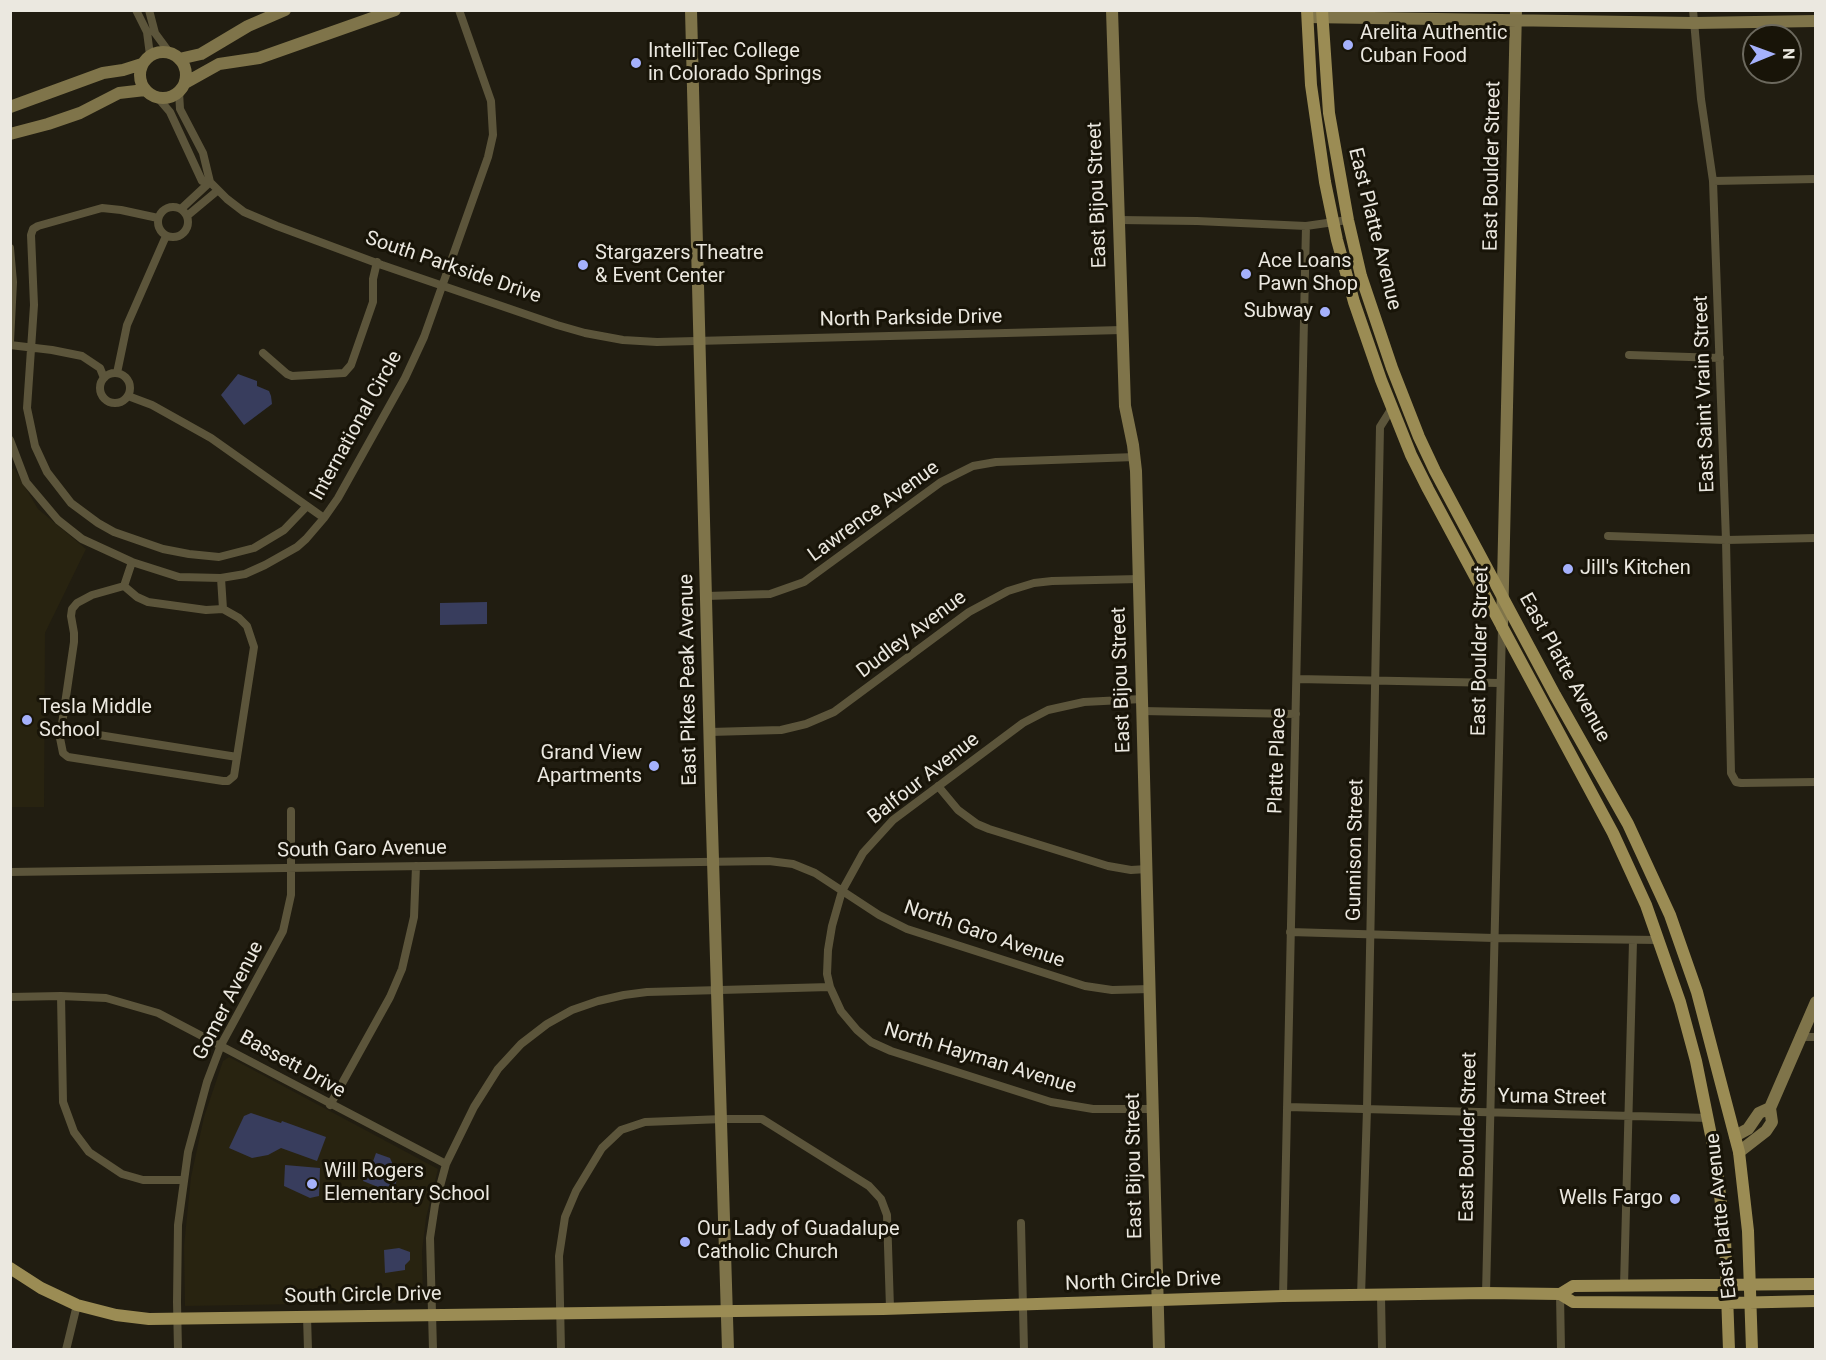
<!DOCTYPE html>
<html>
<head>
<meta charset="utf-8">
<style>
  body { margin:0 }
  #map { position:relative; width:1826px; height:1360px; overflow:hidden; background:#211d11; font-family:Roboto,sans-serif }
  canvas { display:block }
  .frame { position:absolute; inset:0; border:12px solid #ebe8e0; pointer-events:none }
  .north { position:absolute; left:1742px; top:24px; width:60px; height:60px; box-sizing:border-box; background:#181408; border:2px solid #6c695e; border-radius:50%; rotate:89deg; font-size:16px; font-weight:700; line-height:24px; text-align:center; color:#ebe8e0 }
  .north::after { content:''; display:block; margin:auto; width:21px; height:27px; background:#a5b1fc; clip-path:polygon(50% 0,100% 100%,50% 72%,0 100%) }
</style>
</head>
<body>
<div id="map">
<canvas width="1826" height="1360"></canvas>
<div class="frame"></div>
<div class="north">N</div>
</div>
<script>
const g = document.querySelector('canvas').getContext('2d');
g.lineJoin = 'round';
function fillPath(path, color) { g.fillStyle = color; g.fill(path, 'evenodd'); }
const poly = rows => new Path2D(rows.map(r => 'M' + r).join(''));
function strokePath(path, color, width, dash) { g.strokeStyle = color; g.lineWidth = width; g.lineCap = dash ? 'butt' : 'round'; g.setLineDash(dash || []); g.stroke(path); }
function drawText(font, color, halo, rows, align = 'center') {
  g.font = font + ' Roboto,sans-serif'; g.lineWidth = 6; g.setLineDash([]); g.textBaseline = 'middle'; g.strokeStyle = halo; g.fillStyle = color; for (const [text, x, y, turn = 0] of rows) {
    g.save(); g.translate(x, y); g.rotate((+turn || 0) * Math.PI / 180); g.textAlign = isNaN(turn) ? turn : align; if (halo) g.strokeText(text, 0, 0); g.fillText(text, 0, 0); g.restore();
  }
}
const built = poly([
  [14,468,38,509,86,549,45,633,44,807,11,807,10,470],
  [229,1057,438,1169,426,1218,422,1251,423,1299,421,1302,185,1306,184,1246,191,1177,204,1117,223,1061]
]);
const green = poly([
  [238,374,257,381,257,386,269,391,271,396,272,404,244,425,221,395],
  [487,602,487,624,440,625,440,603],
  [251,1113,281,1123,282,1121,326,1137,317,1161,281,1148,268,1155,252,1158,229,1148,244,1116],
  [376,1153,390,1158,398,1176,393,1193,363,1181,368,1166,371,1167],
  [285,1165,320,1168,319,1196,310,1198,284,1186],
  [399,1248,410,1252,410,1260,405,1265,405,1270,385,1273,384,1250]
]);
const street = poly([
  [136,10,147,32,150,55],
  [149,10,155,33,169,52],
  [1693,10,1701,99,1713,181,1726,540,1731,773,1736,782,1741,783,1816,782],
  [179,92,180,109,203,153,210,182],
  [158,98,170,112,202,181,210,182,227,199,244,212,277,226,382,265,557,325,585,333,623,340,657,342,1122,330],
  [1713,181,1816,179],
  '158 222a15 15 0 1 1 30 0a15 15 0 1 1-30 0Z',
  [181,209,210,182],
  [187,216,217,191],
  [158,218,121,210,102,208,38,226,33,229,31,235,34,305,27,408,35,446,47,472,71,503,98,523,114,532,163,549,189,554,219,557,254,548,284,530,307,506],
  [1119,220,1197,221,1306,226,1348,220],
  [10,248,13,282,10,342],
  [10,345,52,350,82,356,100,368,104,378],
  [263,353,287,374,292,376,344,373,351,365,373,302,373,279,377,262],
  [1629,355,1720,358],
  '100 388a15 15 0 1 1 30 0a15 15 0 1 1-30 0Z',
  [117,373,127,325,166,236],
  [128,396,152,405,211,438,324,518],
  [10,440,26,482,58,520,82,539,132,562,179,577,221,578,245,574,265,565,297,547,306,539,324,518,338,498,405,378,424,337,488,157,493,135,491,101,459,10],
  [1608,536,1726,540,1816,538],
  [132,562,124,586,92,595,77,603,72,609,71,616,74,633,74,642,60,738,63,753,68,757,223,781,228,781,234,776,254,647,247,626,239,618,223,609,221,578],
  [124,586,137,597,148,602,206,610,223,609],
  [707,596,770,594,804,582,941,482,973,466,996,462,1135,457],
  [1297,679,1499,683],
  [1142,711,1296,714],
  [61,729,237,757],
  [710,732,781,730,806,724,834,712,969,612,1008,591,1034,583,1052,581,1139,579],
  [938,786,958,810,977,824,989,829,1108,866,1131,870,1147,869],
  [10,872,769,861,793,864,815,873,879,915,907,929,1085,986,1112,990,1150,989],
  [1290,932,1494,938,1659,940],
  [830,987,827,974,828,950,832,926,842,891,863,853,893,820,1023,723,1048,710,1084,702,1142,699],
  [61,996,63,1102,74,1132,89,1152,122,1174,143,1180,183,1180],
  [10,997,61,996,106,998,158,1013,446,1164],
  [1799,1037,1816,1037],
  [330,1105,390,997,402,969,414,917,416,866],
  [1287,1107,1709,1118],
  [1021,1223,1024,1350],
  [1624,1286,1633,941],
  [1486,1293,1502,628],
  [1560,1294,1561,1350],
  [1283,1296,1306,226],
  [1361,1296,1367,1109,1380,427,1392,408],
  [1381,1296,1382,1350],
  [307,1316,308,1350],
  [66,1350,77,1305],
  [178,1350,177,1302,178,1225,188,1152,207,1082,221,1045,283,931,291,895,291,811],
  [433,1350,430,1238,435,1205,446,1164,474,1107,498,1069,510,1056,521,1044,547,1024,572,1010,598,1001,624,995,647,992,830,987,841,1011,857,1030,871,1042,891,1051,1051,1102,1093,1109,1153,1109],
  [561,1350,559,1256,565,1217,576,1191,602,1148,621,1130,645,1122,723,1119,762,1119,869,1186,881,1199,887,1215,890,1308]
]);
const secondary = poly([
  [691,10,711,795,728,1350],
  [1112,10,1125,406,1133,445,1136,471,1159,1350],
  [1308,17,1694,23,1816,21],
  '140 75a23 23 0 1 1 46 0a23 23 0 1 1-46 0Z',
  [179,59,201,54,248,26,285,10],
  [185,83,219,64,259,58,395,10],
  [10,107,103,73,123,70,142,64],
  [10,134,48,124,80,113,119,93,145,90],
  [1502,627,1516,10],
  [1735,1136,1748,1129,1759,1113,1770,1108],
  [1739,1152,1766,1131,1772,1122,1770,1108,1816,1002]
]);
const primary = poly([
  [1307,10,1311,85,1325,182,1337,240,1354,302,1381,380,1411,455,1428,489,1613,833,1646,905,1680,1002,1696,1061,1716,1160,1725,1239,1729,1350],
  [1322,10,1329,113,1348,220,1361,276,1392,368,1419,437,1435,471,1555,695,1628,824,1670,915,1697,992,1739,1152,1748,1231,1752,1350],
  [10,1268,41,1288,77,1305,116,1315,149,1319,883,1309,1283,1296,1486,1293,1560,1294,1573,1302,1727,1303,1816,1301],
  [1560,1294,1573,1286,1816,1284]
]);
const markers = [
  [1348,45,6,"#a5b1fc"],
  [636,63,6,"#a5b1fc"],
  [583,265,6,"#a5b1fc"],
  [1246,274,6,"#a5b1fc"],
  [1325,312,6,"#a5b1fc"],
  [1568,569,6,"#a5b1fc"],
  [27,720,6,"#a5b1fc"],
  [654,766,6,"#a5b1fc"],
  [312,1184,6,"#a5b1fc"],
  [1675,1199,6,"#a5b1fc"],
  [685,1242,6,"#a5b1fc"]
];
const poiNames = [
  ["Arelita Authentic",1360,34],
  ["Cuban Food",1360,57],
  ["IntelliTec College",648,52],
  ["in Colorado Springs",648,75],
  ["Stargazers Theatre",595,254],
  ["& Event Center",595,277],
  ["Ace Loans",1258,262],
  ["Pawn Shop",1258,285],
  ["Subway",1313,312,"right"],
  ["Jill's Kitchen",1580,569],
  ["Tesla Middle",39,708],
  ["School",39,731],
  ["Grand View",642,754,"right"],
  ["Apartments",642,777,"right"],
  ["Will Rogers",324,1172],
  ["Elementary School",324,1195],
  ["Wells Fargo",1663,1199,"right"],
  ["Our Lady of Guadalupe",697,1230],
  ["Catholic Church",697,1253]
];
const streetNames = [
  ["East Boulder Street",1493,166,-89],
  ["East Bijou Street",1098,195,-92],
  ["East Platte Avenue",1374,229,76],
  ["South Parkside Drive",453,268,19],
  ["North Parkside Drive",911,319,-1],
  ["East Saint Vrain Street",1705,394,-92],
  ["International Circle",357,426,-61],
  ["Lawrence Avenue",874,512,-36],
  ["Dudley Avenue",912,635,-37],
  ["East Boulder Street",1481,651,-89],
  ["East Platte Avenue",1564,668,61],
  ["East Pikes Peak Avenue",689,680,-91],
  ["East Bijou Street",1122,680,-92],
  ["Platte Place",1278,761,-88],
  ["Balfour Avenue",924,779,-38],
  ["South Garo Avenue",362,850,-1],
  ["Gunnison Street",1356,850,-89],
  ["North Garo Avenue",984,935,19],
  ["Gomer Avenue",229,1001,-63],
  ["North Hayman Avenue",980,1059,17],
  ["Bassett Drive",292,1065,29],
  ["Yuma Street",1552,1098,1],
  ["East Boulder Street",1469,1137,-89],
  ["East Bijou Street",1135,1166,-91],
  ["East Platte Avenue",1722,1216,-96],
  ["North Circle Drive",1143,1282,-2],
  ["South Circle Drive",363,1296,-1]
];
fillPath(built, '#282310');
fillPath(green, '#383d5d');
strokePath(street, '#5c553b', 8);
strokePath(secondary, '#7f744a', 12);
strokePath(primary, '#9b8c54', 12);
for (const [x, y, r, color] of markers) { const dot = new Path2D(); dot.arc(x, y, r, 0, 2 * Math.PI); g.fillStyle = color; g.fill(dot); strokePath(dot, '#181408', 2); }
drawText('20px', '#ebe8e0', '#181408', poiNames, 'left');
drawText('20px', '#ebe8e0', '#181408', streetNames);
</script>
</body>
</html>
